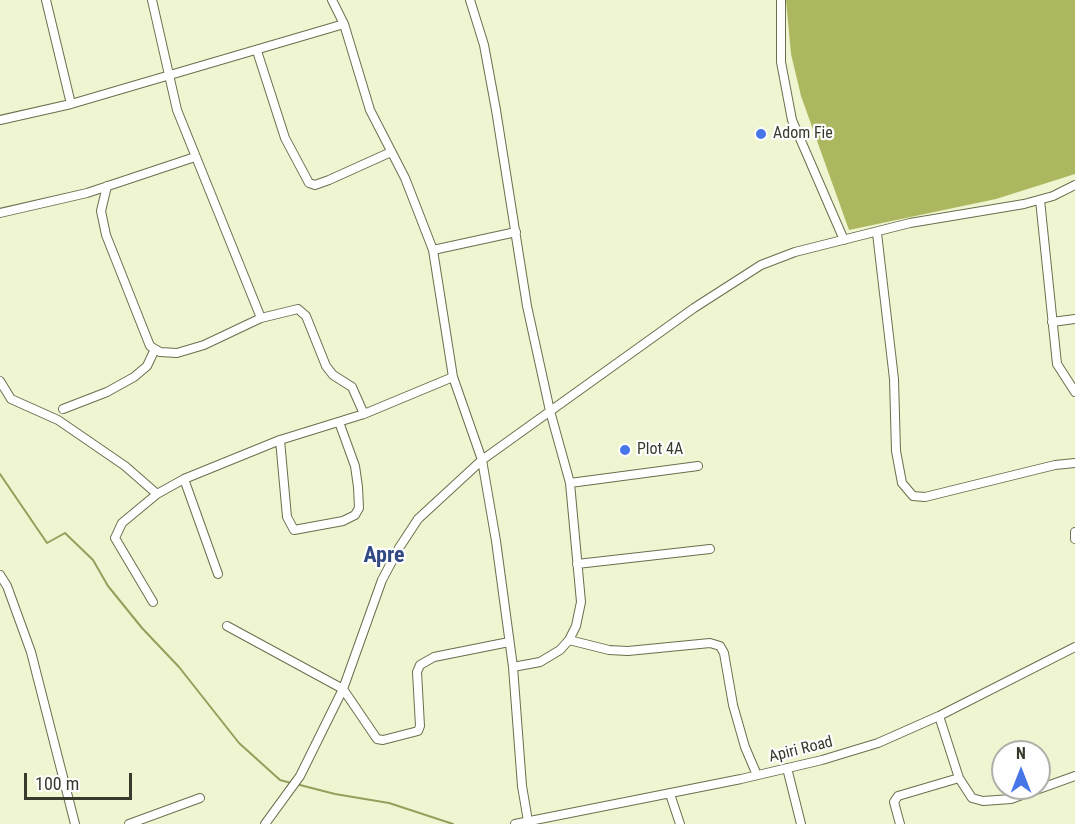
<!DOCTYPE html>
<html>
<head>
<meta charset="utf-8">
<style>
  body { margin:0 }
  #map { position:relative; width:1075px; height:824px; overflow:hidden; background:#eff5d0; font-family:"Roboto Condensed",sans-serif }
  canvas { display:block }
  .north { position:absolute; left:991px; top:740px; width:60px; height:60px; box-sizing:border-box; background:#fefefe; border:2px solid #afb0aa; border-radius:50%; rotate:0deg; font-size:16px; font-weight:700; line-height:24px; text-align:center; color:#383a2c }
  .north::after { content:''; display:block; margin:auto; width:21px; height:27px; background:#4776e8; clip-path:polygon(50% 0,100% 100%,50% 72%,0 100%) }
  .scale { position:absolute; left:24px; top:773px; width:108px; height:27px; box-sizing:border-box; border:3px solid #383a2c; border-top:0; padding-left:8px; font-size:18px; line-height:21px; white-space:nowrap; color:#383a2c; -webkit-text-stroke:4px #fefefe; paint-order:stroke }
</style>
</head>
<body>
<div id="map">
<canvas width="1075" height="824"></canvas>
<div class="north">N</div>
<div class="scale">100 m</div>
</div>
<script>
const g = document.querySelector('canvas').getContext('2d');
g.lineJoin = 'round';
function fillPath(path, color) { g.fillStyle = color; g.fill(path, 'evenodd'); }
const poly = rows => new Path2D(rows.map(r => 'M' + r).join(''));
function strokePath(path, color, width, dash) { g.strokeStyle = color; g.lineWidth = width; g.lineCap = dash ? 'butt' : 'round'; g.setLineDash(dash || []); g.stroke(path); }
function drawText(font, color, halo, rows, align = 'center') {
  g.font = font + ' "Roboto Condensed",sans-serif'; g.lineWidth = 4.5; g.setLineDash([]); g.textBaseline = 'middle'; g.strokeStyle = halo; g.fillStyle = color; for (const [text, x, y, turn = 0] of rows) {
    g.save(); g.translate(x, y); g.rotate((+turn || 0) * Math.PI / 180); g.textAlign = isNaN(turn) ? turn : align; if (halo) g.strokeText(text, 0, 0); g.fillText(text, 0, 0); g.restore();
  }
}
const forest = poly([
  [786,0,1075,0,1075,174,996,199,849,230,801,96,791,54]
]);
const stream = poly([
  [0,474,47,543,65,533,93,560,108,586,142,628,179,667,239,743,280,780,291,783],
  [296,784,335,794,389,803,453,824]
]);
const minor = poly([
  [46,0,71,104],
  [152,0,177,110,261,318],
  [332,0,344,24,370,110,405,178,433,250,453,377,482,460,496,541,513,667,522,786,528,821],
  [470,0,484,45,496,110,527,306,550,411,570,483,581,602,576,626,569,640,560,650,540,662,513,667],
  [781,0,781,62,792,120,844,240],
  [257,51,285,138,309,183,315,185,329,180,391,152],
  [0,120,71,104,344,24],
  [107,186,101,211,106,235,150,346,160,352,177,353,204,345,261,318,298,309,306,316,326,366,333,375,352,387,364,414],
  [1040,200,1057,364,1075,392],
  [0,213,87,193,195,157],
  [877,233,894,379,896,451,902,483,913,496,925,497,1055,465,1075,463],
  [433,250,516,232],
  [1052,322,1075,319],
  [0,381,11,399,58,420,125,466,157,494],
  [63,409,107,392,134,377,147,366,155,349],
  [280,440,287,517,294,530,343,521,355,515,359,508,358,487,355,466,339,422],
  [184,479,218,574],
  [570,483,698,466],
  [1075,532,1075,539],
  [577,564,710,549],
  [0,575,7,586,31,652,75,824],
  [153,602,115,538,122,523,157,494,184,479,280,440,364,414,453,377],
  [227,626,343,689,377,739,383,740,418,731,420,726,417,672,420,665,434,657,509,642],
  [569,640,609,650,628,651,710,643,720,646,724,653,733,705,745,747,757,775],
  [939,716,959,778,972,798,983,801,1011,799,1075,776],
  [787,768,801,824],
  [670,794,680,824],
  [129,824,200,798],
  [265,824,300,776,343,689,382,580,399,548,418,519,482,460,694,308,761,265,795,252,910,223,1024,204,1053,196,1075,185],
  [515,824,741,779,822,760,878,743,939,716,1075,647],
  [900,824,894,802,898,796,959,778]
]);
const markers = [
  [761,134,6,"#4776e8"],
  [625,450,6,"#4776e8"]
];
const poiNames = [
  ["Adom Fie",773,134],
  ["Plot 4A",637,450]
];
const streetNames = [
  ["Apiri Road",801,750,-14]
];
const districtNames = [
  ["Apre",384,556]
];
fillPath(forest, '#adb75f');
strokePath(stream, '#969e5c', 2);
strokePath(minor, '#6a6f4e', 10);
strokePath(minor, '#fff', 8);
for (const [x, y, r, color] of markers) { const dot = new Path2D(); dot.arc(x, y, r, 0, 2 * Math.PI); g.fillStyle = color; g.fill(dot); strokePath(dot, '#fefefe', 2); }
drawText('16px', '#383a2c', '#fefefe', poiNames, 'left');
drawText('16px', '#383a2c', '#fefefe', streetNames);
drawText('bold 22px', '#304982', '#fefefe', districtNames);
</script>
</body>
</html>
